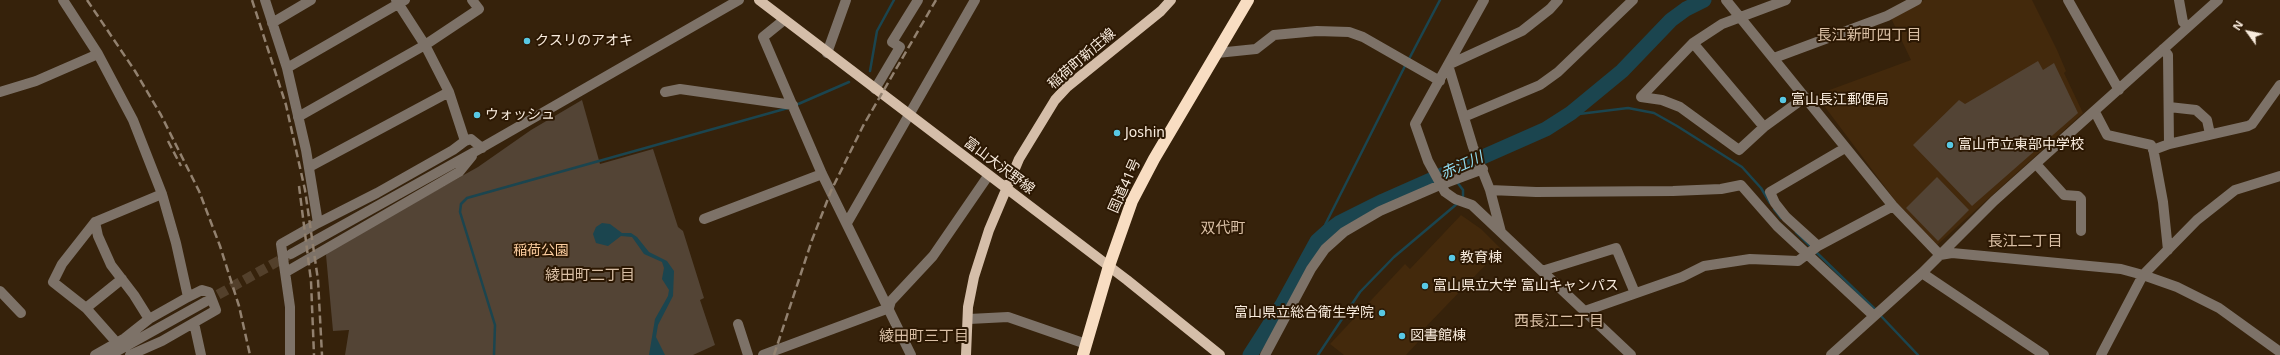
<!DOCTYPE html>
<html>
<head>
<meta charset="utf-8">
<style>
  body { margin:0 }
  #map { position:relative; width:2280px; height:355px; overflow:hidden; background:#36220b; font-family:"Noto Sans",sans-serif }
  canvas { display:block }
  .north { position:absolute; left:2228px; top:12px; width:40px; height:40px; -webkit-text-stroke:3px #2c1803; paint-order:stroke; rotate:303deg; font-size:11px; font-weight:700; line-height:16px; text-align:center; color:#f9ecde }
  .north::after { content:''; display:block; margin:auto; width:14px; height:18px; background:#f9ecde; clip-path:polygon(50% 0,100% 100%,50% 72%,0 100%) }
</style>
</head>
<body>
<div id="map">
<canvas width="2280" height="355"></canvas>
<div class="north">N</div>
</div>
<script>
const g = document.querySelector('canvas').getContext('2d');
g.lineJoin = 'round';
function fillPath(path, color) { g.fillStyle = color; g.fill(path, 'evenodd'); }
const poly = rows => new Path2D(rows.map(r => 'M' + r).join(''));
function strokePath(path, color, width, dash) { g.strokeStyle = color; g.lineWidth = width; g.lineCap = dash ? 'butt' : 'round'; g.setLineDash(dash || []); g.stroke(path); }
function drawText(font, color, halo, rows, align = 'center') {
  g.font = font + ' "Noto Sans","Noto Sans JP",sans-serif'; g.lineWidth = 4; g.setLineDash([]); g.textBaseline = 'middle'; g.strokeStyle = halo; g.fillStyle = color; for (const [text, x, y, turn = 0] of rows) {
    g.save(); g.translate(x, y); g.rotate((+turn || 0) * Math.PI / 180); g.textAlign = isNaN(turn) ? turn : align; if (halo) g.strokeText(text, 0, 0); g.fillText(text, 0, 0); g.restore();
  }
}
const built = poly([
  [1924,0,2032,0,2057,50,2066,71,2064,73,2083,113,1937,245,1897,203,1816,95,1911,60,1891,18],
  [1461,215,1481,229,1501,249,1415,338,1419,341,1406,355,1344,355,1330,344,1405,264,1410,269]
]);
const green = poly([
  [2038,61,2043,70,2054,63,2078,113,1972,206,1913,145,1959,100,1965,104],
  [582,100,600,164,653,149,678,227,683,231,704,298,700,300,715,345,693,355,345,355,349,330,333,331,326,255,328,251,478,167,531,130],
  [1937,177,1969,210,1938,241,1906,208]
]);
const water = poly([
  [602,223,610,224,622,233,631,233,637,237,649,252,667,261,674,271,673,296,658,325,656,337,665,355,649,355,655,319,668,296,669,290,662,279,664,268,662,262,644,254,632,237,621,236,608,246,596,243,593,234,596,227]
]);
const stream = poly([
  [1409,59,1440,0],
  [870,71,877,31,894,0],
  [796,105,849,82],
  [1571,113,1579,114,1628,108,1654,113,1677,126,1742,167,1761,188,1770,203],
  [1451,172,1454,178],
  [1457,182,1463,190,1463,199],
  [1774,209,1781,218],
  [1796,232,1811,247],
  [1317,241,1406,64],
  [1816,252,1877,311],
  [1880,315,1918,355],
  [494,355,495,325,460,212,461,204,467,198,788,108],
  [1318,355,1360,292,1394,257,1458,203]
]);
const river = poly([
  [1250,355,1282,305,1317,241,1327,232,1339,223,1383,201,1546,129,1571,113,1622,71,1671,20,1686,9,1704,0]
]);
const minorTunnel = poly([
  [205,302,289,255]
]);
const minor = poly([
  [63,0,98,54,133,120,162,194,176,243,188,297],
  [265,0,287,68,306,150,318,223,281,244,290,307,290,355],
  [396,0,425,45,449,92,465,141],
  [1484,0,1415,124,1428,161,1445,192,1455,199,1472,205,1631,355],
  [1726,0,1893,206,1940,255],
  [1786,0,1722,24,1693,43,1641,97,1662,100,1680,107,1739,150,1764,127,1804,98],
  [2068,0,2119,90],
  [2179,0,2183,22,2188,27],
  [784,20,763,37,822,174,911,355],
  [272,23,311,0],
  [1693,43,1764,127],
  [2163,49,2168,55,2169,144],
  [827,53,846,0],
  [1217,53,1256,49,1274,35,1317,31,1349,32,1363,37,1440,81],
  [1774,58,1887,16,1917,0],
  [1448,65,1473,147,1490,190,1536,192,1673,191,1721,189,1741,185,1777,226,1874,316],
  [1448,65,1522,31,1550,9,1558,0],
  [287,68,405,0],
  [875,89,900,47,892,42,918,0],
  [0,92,36,81,98,54],
  [665,92,680,89,793,105],
  [2169,107,2196,110,2207,120,2210,134],
  [2095,112,2107,135,2151,145,2153,148,2163,202,2168,250],
  [298,117,425,45,479,9,472,0],
  [1464,117,1540,85,1558,72,1633,0],
  [2153,150,2169,144,2248,126,2252,124,2280,85],
  [2036,164,2064,195,2078,196,2081,199,2081,231],
  [309,167,449,92],
  [1490,190,1501,232],
  [704,219,822,174],
  [95,222,98,236,111,265,134,295,149,319],
  [318,223,377,193,453,150,465,141,471,139,482,148],
  [847,223,975,0],
  [1818,246,1786,217,1775,203,1770,192,1845,148],
  [291,254,476,151,739,0],
  [1940,255,1952,253,2121,269,2143,275,2177,287,2219,308,2280,352],
  [1542,271,1616,248,1635,293],
  [286,272,459,172,472,156],
  [1922,273,2044,355],
  [0,291,21,313],
  [86,308,122,279],
  [1585,311,1682,277,1704,266,1750,259,1798,261,1818,246,1893,206],
  [969,319,1008,317,1086,344],
  [194,323,201,355],
  [738,324,748,355],
  [117,343,86,308,53,282,62,264,95,222,162,194],
  [95,355,125,338,149,319,188,297,202,290,209,292,216,310,162,341,130,355],
  [110,355,205,302],
  [763,355,889,308,891,301,933,256,988,176],
  [1265,355,1311,269,1325,249,1344,232,1380,211,1440,185,1483,169],
  [1831,355,1922,273,1994,201,2218,0],
  [2101,355,2143,275,2197,220,2235,190,2280,176]
]);
const major = poly([
  [759,0,1127,280,1220,355],
  [966,355,968,307,974,277,989,230,1019,159,1055,100,1067,87,1161,11,1171,0]
]);
const highway = poly([
  [1083,355,1109,266,1132,201,1154,159,1248,0]
]);
const rail = poly([
  [87,0,135,71,161,115,199,191,220,246,239,306,250,355],
  [252,0,286,105,305,190,318,280,322,355],
  [168,141,181,166],
  [299,186,311,281,314,355],
  [774,355,812,240,831,191,863,126,936,0]
]);
const markers = [
  [527,41,4,"#58c8e4"],
  [1783,100,4,"#58c8e4"],
  [477,115,4,"#58c8e4"],
  [1117,133,4,"#58c8e4"],
  [1950,145,4,"#58c8e4"],
  [1452,258,4,"#58c8e4"],
  [1425,286,4,"#58c8e4"],
  [1382,313,4,"#58c8e4"],
  [1402,336,4,"#58c8e4"]
];
const poiNames = [
  ["クスリのアオキ",535,41],
  ["富山長江郵便局",1791,100],
  ["ウォッシュ",485,115],
  ["Joshin",1125,133],
  ["富山市立東部中学校",1958,145],
  ["教育棟",1460,258],
  ["富山県立大学 富山キャンパス",1433,286],
  ["富山県立総合衛生学院",1374,313,"right"],
  ["図書館棟",1410,336]
];
const streetNames = [
  ["稲荷町新庄線",1082,59,-41],
  ["富山大沢野線",999,166,37],
  ["国道41号",1125,186,-66]
];
const parkNames = [
  ["稲荷公園",541,251]
];
const neighbourhoodNames = [
  ["長江新町四丁目",1869,36],
  ["双代町",1223,229],
  ["長江二丁目",2025,242],
  ["綾田町二丁目",590,276],
  ["西長江二丁目",1559,322],
  ["綾田町三丁目",924,337]
];
const waterNames = [
  ["赤江川",1462,166,-24]
];
fillPath(built, '#43290c');
fillPath(green, '#534435');
fillPath(water, '#1b454f');
strokePath(stream, '#1b454f', 2.5);
strokePath(river, '#1b454f', 15);
strokePath(minorTunnel, '#53402b', 10, [10, 5]);
strokePath(minor, '#7d7268', 10);
strokePath(major, '#d5bea9', 10);
strokePath(highway, '#f8ddc2', 12);
strokePath(rail, '#92816f', 2.5, [8, 4]);
for (const [x, y, r, color] of markers) { const dot = new Path2D(); dot.arc(x, y, r, 0, 2 * Math.PI); g.fillStyle = color; g.fill(dot); strokePath(dot, '#2c1803', 1.5); }
drawText('14px', '#f9ecde', '#2c1803', poiNames, 'left');
drawText('14px', '#f9ecde', '#2c1803', streetNames);
drawText('14px', '#fecfa1', '#2c1803', parkNames);
drawText('15px', '#dac0a6', '#2c1803', neighbourhoodNames);
drawText('italic 15px', '#91ddf1', '#2c1803', waterNames);
</script>
</body>
</html>
